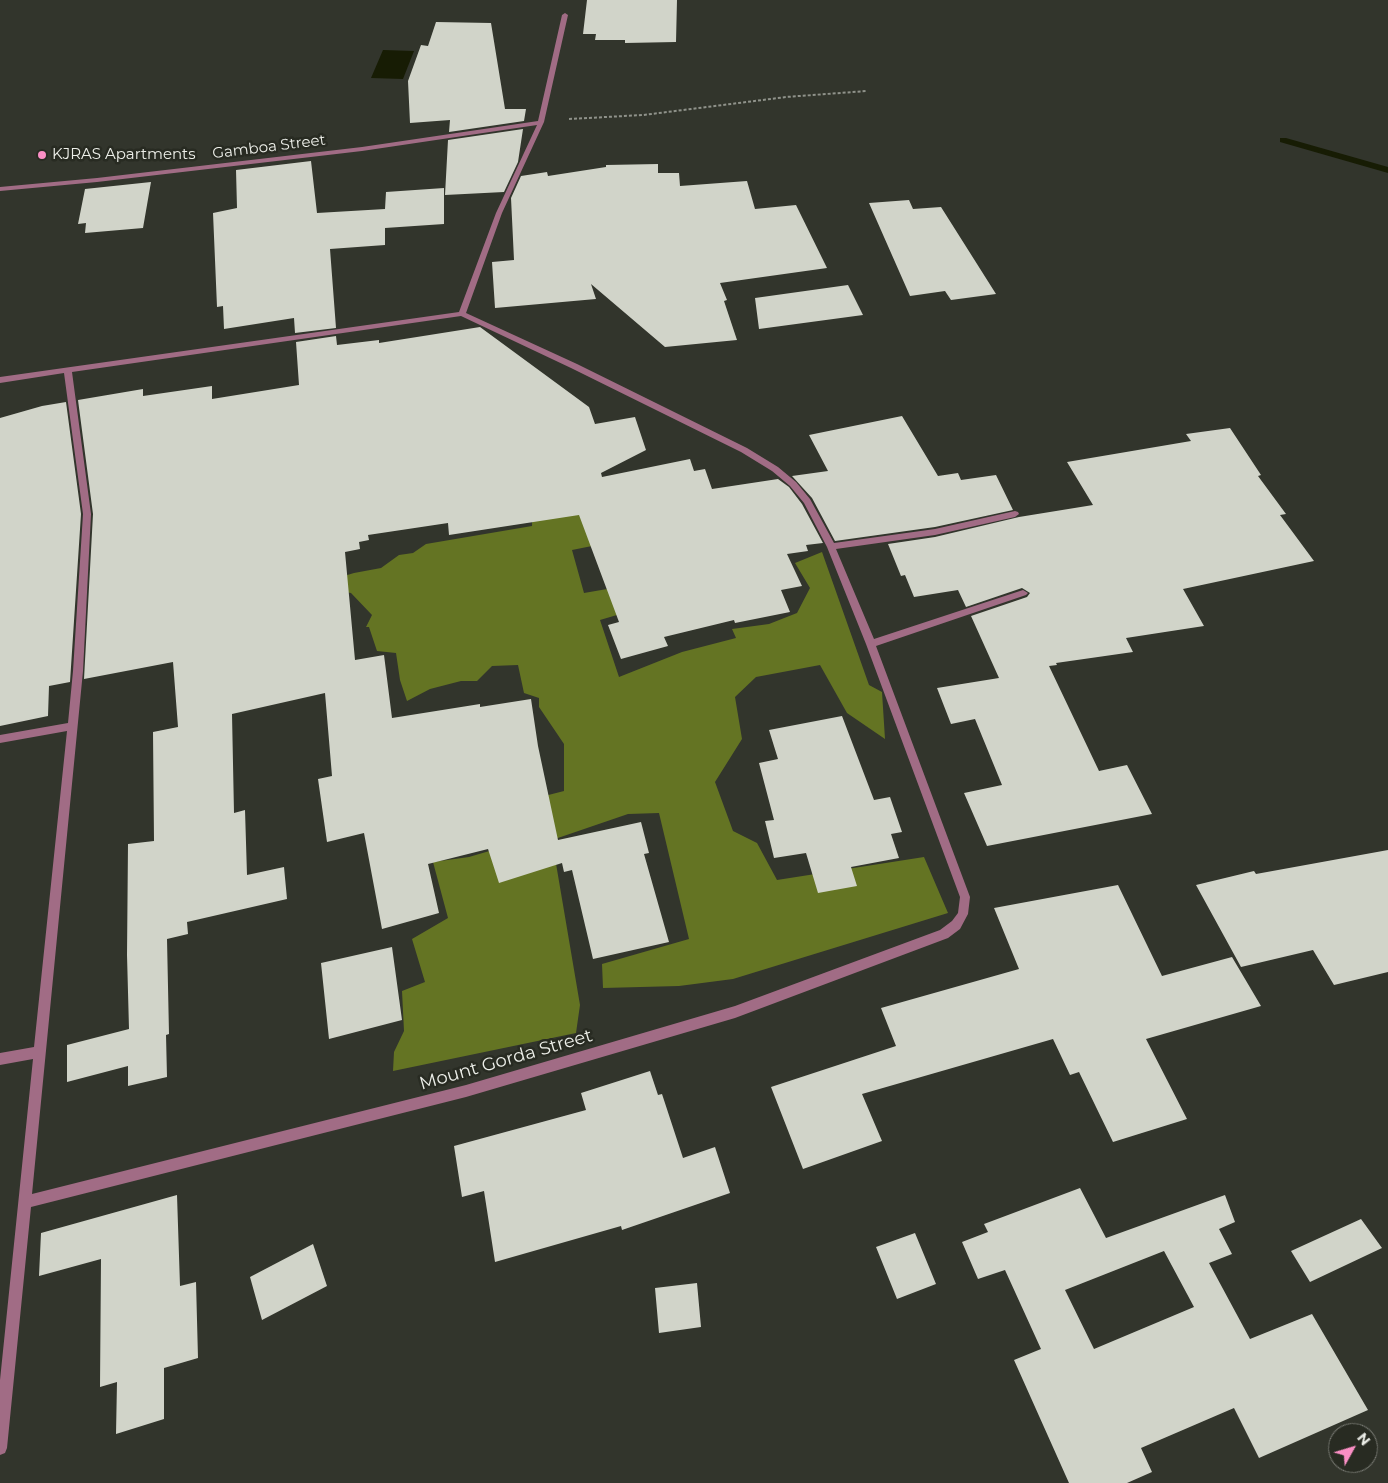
<!DOCTYPE html>
<html>
<head>
<meta charset="utf-8">
<style>
  body { margin:0 }
  #map { position:relative; width:1388px; height:1483px; overflow:hidden; background:#32352c; font-family:Montserrat,sans-serif }
  canvas { display:block }
  .north { position:absolute; left:1328px; top:1423px; width:50px; height:50px; box-sizing:border-box; background:#282b22; border:1px solid #777972; border-radius:50%; rotate:51deg; font-size:14px; font-weight:700; line-height:20px; text-align:center; color:#edefe9 }
  .north::after { content:''; display:block; margin:auto; width:18px; height:22px; background:#fb8fc5; clip-path:polygon(50% 0,100% 100%,50% 72%,0 100%) }
</style>
</head>
<body>
<div id="map">
<canvas width="1388" height="1483"></canvas>
<div class="north">N</div>
</div>
<script>
const g = document.querySelector('canvas').getContext('2d');
g.lineJoin = 'round';
function fillPath(path, color) { g.fillStyle = color; g.fill(path, 'evenodd'); }
const poly = rows => new Path2D(rows.map(r => 'M' + r).join(''));
function strokePath(path, color, width, dash) { g.strokeStyle = color; g.lineWidth = width; g.lineCap = dash ? 'butt' : 'round'; g.setLineDash(dash || []); g.stroke(path); }
function drawText(font, color, halo, rows, align = 'center') {
  g.font = font + ' Montserrat,sans-serif'; g.lineWidth = 5; g.setLineDash([]); g.textBaseline = 'middle'; g.strokeStyle = halo; g.fillStyle = color; for (const [text, x, y, turn = 0] of rows) {
    g.save(); g.translate(x, y); g.rotate((+turn || 0) * Math.PI / 180); g.textAlign = isNaN(turn) ? turn : align; if (halo) g.strokeText(text, 0, 0); g.fillText(text, 0, 0); g.restore();
  }
}
const forest = poly([
  [533,500,682,528,572,550,584,593,636,584,644,607,600,620,619,677,682,652,736,638,732,629,769,624,797,613,810,588,795,563,822,552,869,685,882,692,885,739,847,713,820,665,756,677,735,697,742,739,715,782,733,831,757,843,777,880,924,857,948,913,733,979,679,986,603,988,602,964,689,939,659,813,628,814,552,840,580,1005,576,1033,393,1071,394,1052,404,1031,402,991,425,982,412,939,448,918,433,862,469,857,527,840,517,803,564,791,564,744,539,707,539,698,524,693,518,665,492,666,477,681,461,681,430,689,407,701,400,680,396,653,377,651,369,627,366,627,372,615,351,593,320,588,334,579,354,573,381,568,399,555,413,553,426,544,532,526]
]);
const water = poly([
  [383,50,414,51,403,79,371,78]
]);
const stream = poly([
  [1280,138,1286,138,1388,167,1388,173,1280,142,1280,138]
]);
const building = poly([
  [587,0,677,0,676,42,625,43,625,40,595,40,596,34,583,34],
  [436,22,491,23,505,109,526,109,524,121,449,132,450,120,410,123,408,81,421,45,428,46],
  [523,129,518,162,504,192,445,195,448,140],
  [311,161,317,213,385,209,386,192,444,188,444,224,385,228,385,245,330,249,336,328,295,333,294,318,224,329,223,306,217,307,213,213,237,208,236,170],
  [658,164,658,173,679,173,680,186,747,181,755,209,796,205,827,268,720,283,727,300,724,301,737,340,665,347,591,284,596,299,495,308,492,262,514,260,511,198,521,176,547,172,548,176,606,167,606,165],
  [151,182,143,228,85,233,86,223,78,224,85,189],
  [909,200,913,209,941,207,996,294,951,300,945,291,910,296,869,203],
  [848,285,863,315,759,329,755,298],
  [480,327,589,407,595,424,635,417,646,450,601,473,602,477,690,459,694,471,705,469,712,489,778,479,789,487,802,504,823,543,806,545,808,551,787,554,802,586,781,590,790,612,735,623,734,620,664,637,668,646,621,659,608,625,619,622,579,515,449,535,448,523,368,535,369,540,359,542,360,549,345,552,355,660,384,655,392,718,480,704,480,707,531,699,538,746,558,840,641,822,649,853,644,854,669,942,593,959,572,870,564,872,562,863,499,883,488,849,428,864,439,913,382,929,364,833,327,842,318,779,332,776,325,693,232,714,234,813,245,810,247,875,284,867,287,899,187,922,188,934,167,939,169,1034,166,1035,167,1077,128,1086,128,1066,67,1082,67,1045,129,1029,127,955,128,844,154,841,153,732,178,727,173,662,84,679,93,514,78,400,143,389,143,396,212,386,212,399,299,385,296,342,336,336,337,345,379,340,379,343],
  [66,402,81,514,70,682,49,686,48,716,0,726,0,418,42,406],
  [902,416,938,476,958,473,961,480,996,475,1013,510,935,527,835,541,812,498,792,476,828,471,809,435],
  [1230,428,1261,475,1258,476,1286,514,1280,515,1314,561,1183,589,1204,626,1126,638,1133,652,1056,663,1057,665,1049,666,1099,771,1127,765,1152,814,987,846,964,793,1002,785,975,719,951,724,937,688,999,678,971,616,1027,597,1030,593,1022,588,966,607,958,590,914,597,905,575,901,576,888,544,935,537,1019,517,1093,505,1067,462,1191,441,1186,434],
  [842,716,874,800,890,797,902,832,891,834,899,858,851,867,857,886,818,893,806,853,774,858,765,821,774,820,759,763,778,759,769,730],
  [1388,850,1388,972,1334,985,1313,950,1241,967,1196,885,1254,871,1256,874],
  [1118,885,1162,976,1232,957,1261,1006,1146,1039,1187,1119,1113,1142,1079,1072,1070,1075,1053,1039,862,1094,882,1141,803,1169,771,1087,896,1046,881,1008,1019,969,994,908],
  [392,947,402,1020,329,1039,321,963],
  [650,1071,658,1095,662,1094,683,1158,715,1147,730,1193,622,1230,621,1226,495,1262,484,1191,462,1197,454,1146,586,1110,581,1093],
  [1080,1188,1106,1238,1225,1195,1235,1222,1219,1229,1232,1254,1209,1263,1250,1339,1312,1314,1368,1410,1259,1458,1234,1408,1141,1448,1152,1472,1127,1483,1069,1483,1014,1360,1041,1349,1005,1270,978,1279,962,1242,988,1232,984,1224],
  [1164,1251,1194,1307,1094,1349,1065,1290],
  [177,1195,180,1286,196,1282,198,1358,164,1368,164,1419,116,1434,117,1382,100,1387,101,1259,39,1276,41,1233],
  [1361,1219,1382,1248,1310,1282,1291,1251],
  [915,1233,936,1284,897,1299,876,1247],
  [313,1244,327,1286,262,1320,250,1277],
  [697,1283,701,1327,659,1333,655,1288]
]);
const path = poly([
  [569,119,643,115,786,97,866,91]
]);
const minor = poly([
  [565,13,568,15,544,122,502,213,466,313,577,364,747,448,778,467,796,482,810,499,834,543,935,529,1015,511,1018,512,1019,514,1015,517,935,535,836,549,874,639,1023,590,1028,593,1026,595,876,646,970,897,968,914,960,929,948,938,735,1018,466,1097,31,1207,7,1448,5,1453,0,1455,0,1380,33,1059,0,1065,0,1053,34,1047,67,731,0,743,0,735,68,723,73,671,83,514,64,373,0,383,0,377,459,312,496,213,537,125,362,151,97,182,0,191,0,187,97,178,362,147,538,121,562,15,565,13],
  [461,316,571,368,741,452,772,471,790,486,804,503,827,547,866,644,960,897,958,913,952,921,940,930,735,1006,466,1085,32,1194,83,671,91,514,72,372,461,316]
]);
const markers = [
  [42,155,5,"#fb8fc5"]
];
const farStreetnames = [
  ["Gamboa Street",269,147,-7]
];
const farPoinames = [
  ["KJRAS Apartments",52,155]
];
const streetNames = [
  ["Mount Gorda Street",506,1060,-16]
];
fillPath(forest, '#647423');
fillPath(water, '#171c04');
fillPath(stream, '#171c04');
fillPath(building, '#d1d4c9');
strokePath(path, '#8f928a', 2, [3, 2]);
fillPath(minor, '#a16c85');
for (const [x, y, r, color] of markers) { const dot = new Path2D(); dot.arc(x, y, r, 0, 2 * Math.PI); g.fillStyle = color; g.fill(dot); strokePath(dot, '#282b22', 2); }
drawText('15px', '#edefe9', '#282b22', farStreetnames);
drawText('15px', '#edefe9', '#282b22', farPoinames, 'left');
drawText('18px', '#edefe9', '#282b22', streetNames);
</script>
</body>
</html>
